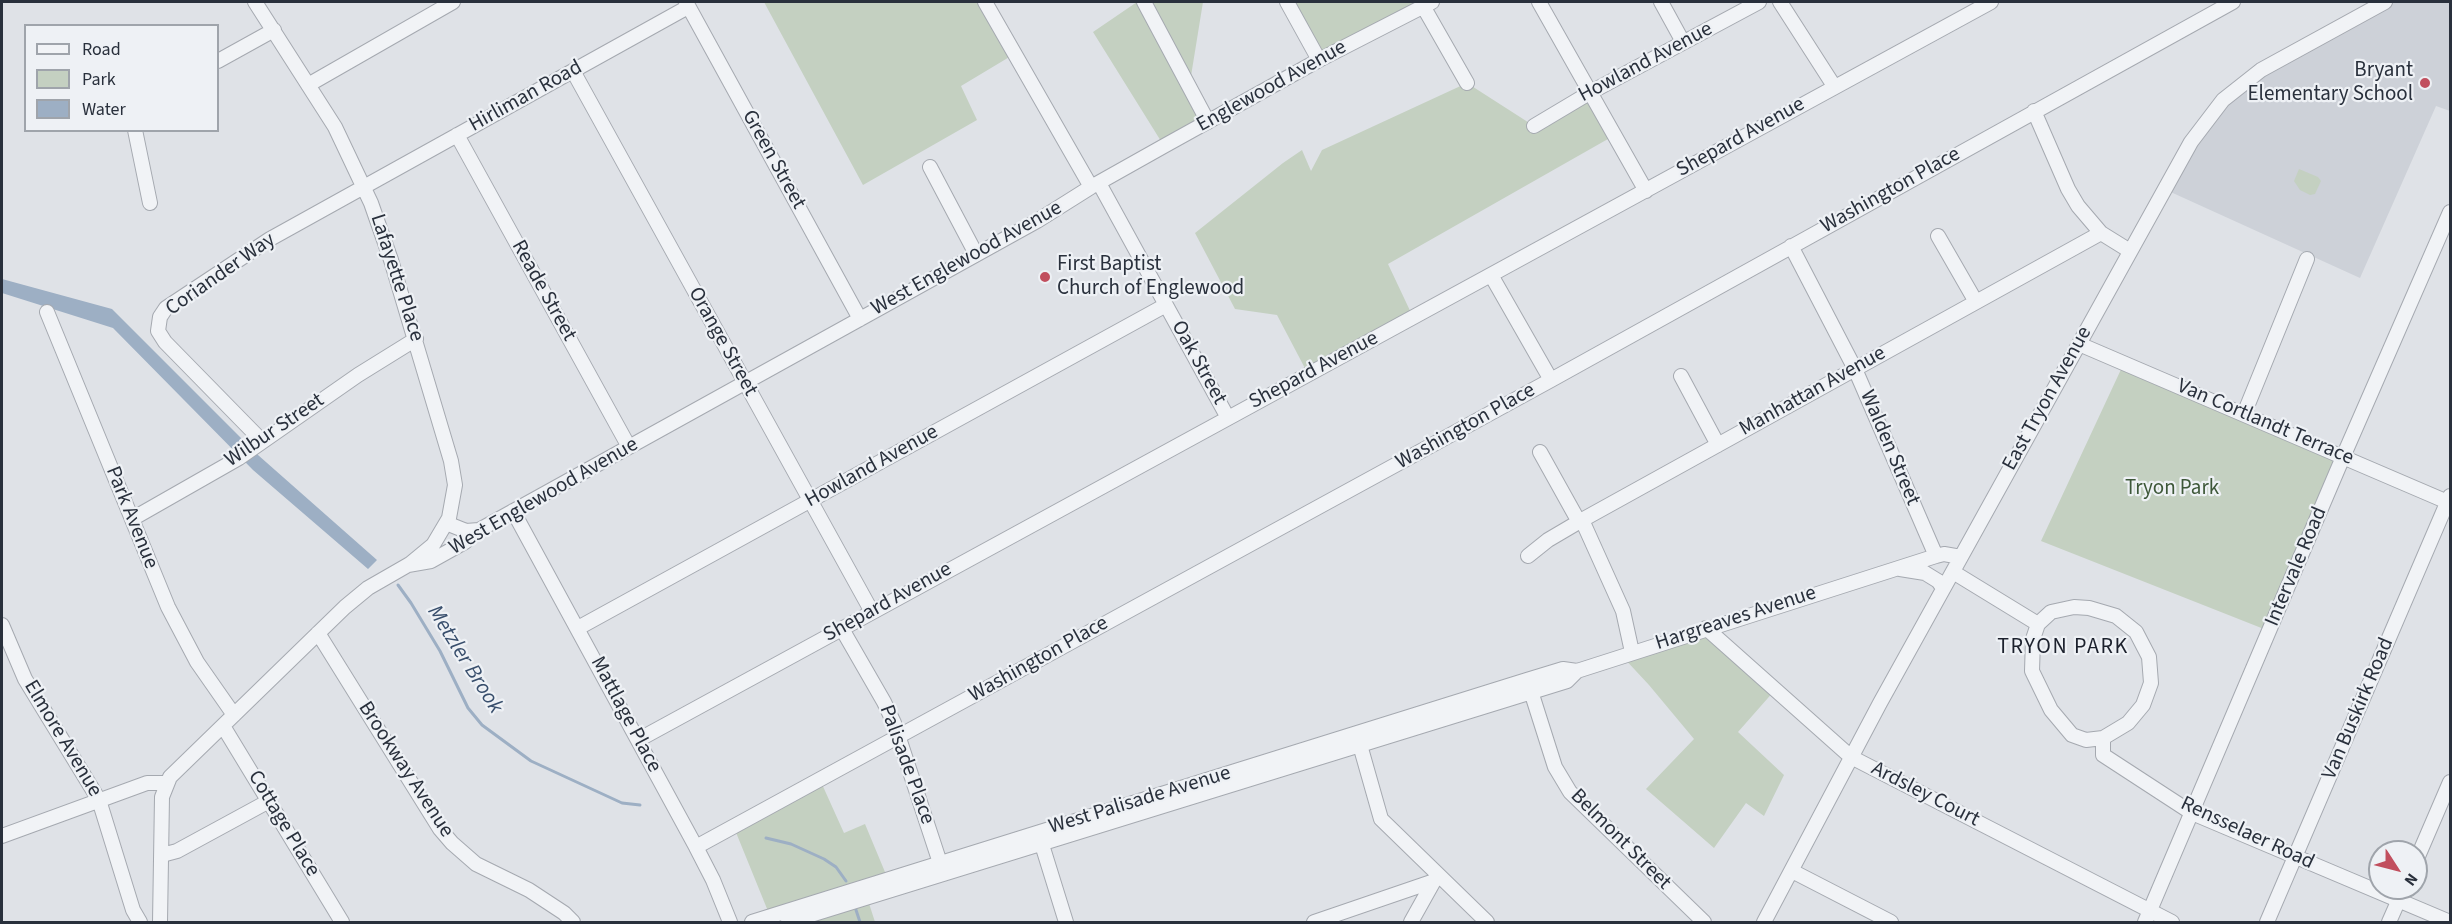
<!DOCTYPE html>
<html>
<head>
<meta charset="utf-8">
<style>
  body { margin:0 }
  #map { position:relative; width:2452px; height:924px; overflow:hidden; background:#dfe2e7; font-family:"Source Sans 3",sans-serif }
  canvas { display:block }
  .frame { position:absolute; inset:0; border:3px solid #29303c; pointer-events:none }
  .legend { position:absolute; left:24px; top:24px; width:195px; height:108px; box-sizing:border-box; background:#eef1f5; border:2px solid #9fa4ab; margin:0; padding:8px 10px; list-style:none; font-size:18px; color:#29303c }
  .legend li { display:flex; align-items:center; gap:12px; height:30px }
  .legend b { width:30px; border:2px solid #9fa4ab }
  .north { position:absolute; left:2368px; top:840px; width:60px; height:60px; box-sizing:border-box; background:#eef1f5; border:2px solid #9fa4ab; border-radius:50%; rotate:126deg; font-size:16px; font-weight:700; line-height:24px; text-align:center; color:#29303c }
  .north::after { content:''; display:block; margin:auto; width:21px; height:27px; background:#c14f5e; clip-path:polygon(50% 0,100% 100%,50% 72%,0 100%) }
</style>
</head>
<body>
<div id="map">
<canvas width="2452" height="924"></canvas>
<div class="frame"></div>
<ul class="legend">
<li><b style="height:8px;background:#f1f3f6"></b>Road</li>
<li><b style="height:16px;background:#c4d0c1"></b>Park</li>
<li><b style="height:16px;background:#9dafc4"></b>Water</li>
</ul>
<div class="north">N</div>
</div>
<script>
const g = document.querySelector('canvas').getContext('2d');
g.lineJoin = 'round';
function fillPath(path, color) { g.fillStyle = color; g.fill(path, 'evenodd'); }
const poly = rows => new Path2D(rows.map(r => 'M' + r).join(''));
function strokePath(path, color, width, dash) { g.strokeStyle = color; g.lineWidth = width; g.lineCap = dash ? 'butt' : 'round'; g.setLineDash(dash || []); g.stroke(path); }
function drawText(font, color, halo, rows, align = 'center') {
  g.font = font + ' "Source Sans 3",sans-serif'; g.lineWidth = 4.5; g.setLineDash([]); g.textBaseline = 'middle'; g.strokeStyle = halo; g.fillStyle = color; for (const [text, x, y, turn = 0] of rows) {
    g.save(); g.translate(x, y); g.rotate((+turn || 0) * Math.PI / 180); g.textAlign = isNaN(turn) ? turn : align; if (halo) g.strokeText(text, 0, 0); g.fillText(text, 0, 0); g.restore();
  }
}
const built = poly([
  [2385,2,2450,2,2450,111,2436,106,2360,278,2164,189,2223,100]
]);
const green = poly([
  [764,2,985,2,1016,53,961,86,977,120,863,185],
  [1137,2,1203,2,1191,76,1208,122,1164,146,1093,32],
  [1287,2,1430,2,1319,60],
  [1467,83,1534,126,1591,92,1615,135,1388,264,1413,317,1308,374,1277,315,1235,309,1195,233,1283,163,1302,150,1311,171,1322,150],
  [2299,169,2318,177,2321,181,2315,194,2310,195,2300,190,2294,181],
  [2124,363,2343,457,2269,631,2041,541],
  [1706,628,1775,690,1738,732,1784,775,1764,816,1746,803,1714,848,1646,789,1694,739,1649,685,1622,656],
  [821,782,844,833,865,824,890,884,865,891,875,922,811,922,808,910,772,921,735,830]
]);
const water = poly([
  [2,279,112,309,258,455,377,560,368,569,253,470,113,328,2,293]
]);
const stream = poly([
  [398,585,411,603,440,651,468,708,482,725,531,761,622,803,640,805],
  [766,838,791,844,824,859,836,867,846,881],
  [856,910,860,922]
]);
const minor = poly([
  [255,2,335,127,371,203,391,260,451,461,455,485,449,518,433,545,410,564],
  [686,2,860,319],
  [985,2,1091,187],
  [1144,2,1208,122],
  [1287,2,1319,60],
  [1539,2,1646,191],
  [1661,2,1683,42],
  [1780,2,1834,86],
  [1423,6,1467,83],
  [218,61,274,30],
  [573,71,872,612],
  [308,85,453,2],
  [2034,111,2068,189,2078,206,2101,233,2130,251],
  [1534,126,1591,92,1759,2],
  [135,130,150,203],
  [457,135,629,447],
  [930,167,976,254],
  [1099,183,1228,418],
  [1938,236,1976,302],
  [1791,246,1855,369,1936,556],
  [1491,275,1551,380],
  [47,312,168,607,197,662,234,715],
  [2079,344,2450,503],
  [1681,376,1718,445],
  [2244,414,2307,259],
  [262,441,165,342,158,331,160,317,166,308,270,239,688,7],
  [1540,452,1579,522],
  [513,511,696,847,713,880,730,922],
  [132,519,239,458,358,375,416,339],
  [1582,520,1623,611,1632,652],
  [446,523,466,531,479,530],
  [1528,556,1548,540,1582,520,2101,233],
  [1900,569,1925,573,1938,581,1943,588],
  [1953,572,2038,624],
  [2074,607,2089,608,2116,616,2136,632,2149,657,2151,683,2143,705,2128,723,2103,738,2086,740,2072,735,2051,710,2032,671,2033,639,2038,624,2051,612,2074,607],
  [2,625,25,679,99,800,133,910,140,922],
  [578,628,1166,305],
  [1706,628,1851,757,2172,922],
  [842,629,884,702,894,723,943,872],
  [318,633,440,829,452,843,476,864,529,890,564,913,573,922],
  [1529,685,1555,767,1570,792,1704,922],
  [223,726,342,922],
  [1358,738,1381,819,1487,922],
  [2103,738,2103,755,2192,813,2450,922],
  [638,740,1991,2],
  [1039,835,1066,922],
  [2,836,147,783,167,783],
  [696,847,1551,380,2233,2],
  [162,855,177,851,269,801],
  [2416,861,2450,782],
  [1792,871,1891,922],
  [160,922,162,797,170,777,345,607,368,588,408,565,431,561,465,542,479,530,1037,221,1091,187,1164,146,1319,60,1432,2],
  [752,922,1527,680,1563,669,1577,671,1936,556,1944,554,1961,557],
  [788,922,1567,681,1577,671],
  [1314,922,1434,881],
  [1411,922,1435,879],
  [1764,922,1880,703,2191,142,2223,100,2261,70,2385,2],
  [2145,922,2343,457,2450,212],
  [2267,922,2450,496],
  [2389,922,2404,888]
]);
const markers = [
  [2425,83,6,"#c14f5e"],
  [1045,277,6,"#c14f5e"]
];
const streetNames = [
  ["Howland Avenue",1646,63,-28],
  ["Englewood Avenue",1272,87,-29],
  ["Hirliman Road",526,97,-29],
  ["Shepard Avenue",1741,138,-29],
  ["Green Street",773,160,61],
  ["Washington Place",1891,191,-29],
  ["West Englewood Avenue",967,259,-29],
  ["Coriander Way",221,275,-35],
  ["Lafayette Place",396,278,72],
  ["Reade Street",543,291,61],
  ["Orange Street",722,342,61],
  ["Oak Street",1198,363,61],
  ["Shepard Avenue",1314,371,-28],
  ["Manhattan Avenue",1813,392,-29],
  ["East Tryon Avenue",2048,399,-61],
  ["Van Cortlandt Terrace",2265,423,23],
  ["Washington Place",1466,427,-29],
  ["Wilbur Street",275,431,-34],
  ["Walden Street",1889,448,67],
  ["Howland Avenue",872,467,-29],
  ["West Englewood Avenue",544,497,-30],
  ["Park Avenue",131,518,68],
  ["Intervale Road",2297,567,-67],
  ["Shepard Avenue",888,603,-29],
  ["Hargreaves Avenue",1736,619,-18],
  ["Washington Place",1039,660,-29],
  ["Van Buskirk Road",2359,709,-67],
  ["Mattlage Place",625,715,62],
  ["Elmore Avenue",62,739,59],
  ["Palisade Place",906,765,70],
  ["Brookway Avenue",405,770,57],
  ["Ardsley Court",1925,795,27],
  ["West Palisade Avenue",1140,801,-17],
  ["Cottage Place",283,824,59],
  ["Rensselaer Road",2247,834,25],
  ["Belmont Street",1620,840,45]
];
const poiNames = [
  ["Bryant",2413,71],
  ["Elementary School",2413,95],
  ["First Baptist",1057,265,"left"],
  ["Church of Englewood",1057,289,"left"]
];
const parkNames = [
  ["Tryon Park",2172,489]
];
const neighbourhoodNames = [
  ["TRYON PARK",2063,648]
];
const waterNames = [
  ["Metzler Brook",464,660,58]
];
fillPath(built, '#cdd1d8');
fillPath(green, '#c4d0c1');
fillPath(water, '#9dafc4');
strokePath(stream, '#9dafc4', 3);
strokePath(minor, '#a5a9b0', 16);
strokePath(minor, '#f1f3f6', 14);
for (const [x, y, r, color] of markers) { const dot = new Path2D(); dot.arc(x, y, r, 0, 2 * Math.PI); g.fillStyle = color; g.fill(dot); strokePath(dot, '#eef1f5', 2); }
drawText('21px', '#29303c', '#eef1f5', streetNames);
drawText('21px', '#29303c', '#eef1f5', poiNames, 'right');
drawText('21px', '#3d5738', '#eef1f5', parkNames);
g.letterSpacing = '1.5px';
drawText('22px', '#1c212d', '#eef1f5', neighbourhoodNames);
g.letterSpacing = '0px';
drawText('italic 22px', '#384e6c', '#eef1f5', waterNames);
</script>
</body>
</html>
